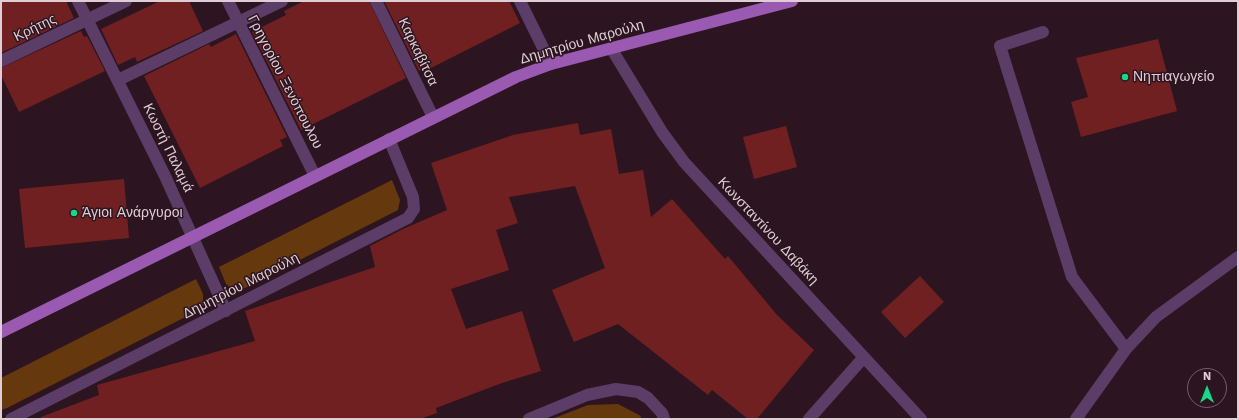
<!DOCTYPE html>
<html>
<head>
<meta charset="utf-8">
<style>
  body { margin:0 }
  #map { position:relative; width:1239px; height:420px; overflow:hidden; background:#2c1520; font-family:"Work Sans",sans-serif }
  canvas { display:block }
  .frame { position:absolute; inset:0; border:2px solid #dfced5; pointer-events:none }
  .north { position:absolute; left:1187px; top:368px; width:40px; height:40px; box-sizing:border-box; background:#2c1520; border:1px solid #745f68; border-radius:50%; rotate:0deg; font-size:11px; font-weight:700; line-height:16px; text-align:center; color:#dfced5 }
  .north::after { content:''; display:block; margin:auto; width:14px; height:18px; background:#15d989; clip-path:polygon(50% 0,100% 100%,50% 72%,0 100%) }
</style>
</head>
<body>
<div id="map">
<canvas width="1239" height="420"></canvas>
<div class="frame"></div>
<div class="north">N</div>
</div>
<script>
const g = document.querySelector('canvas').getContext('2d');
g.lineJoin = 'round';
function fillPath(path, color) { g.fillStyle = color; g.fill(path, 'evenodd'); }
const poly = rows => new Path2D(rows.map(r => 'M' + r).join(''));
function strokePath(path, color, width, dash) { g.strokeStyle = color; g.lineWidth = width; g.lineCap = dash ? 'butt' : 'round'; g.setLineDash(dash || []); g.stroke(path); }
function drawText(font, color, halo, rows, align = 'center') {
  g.font = font + ' "Work Sans",sans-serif'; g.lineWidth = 3; g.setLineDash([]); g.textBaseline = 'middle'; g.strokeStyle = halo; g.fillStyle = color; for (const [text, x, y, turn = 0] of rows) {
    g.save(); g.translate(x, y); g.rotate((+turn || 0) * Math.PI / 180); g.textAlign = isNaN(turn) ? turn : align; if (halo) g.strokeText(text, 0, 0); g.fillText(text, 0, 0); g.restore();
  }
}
const green = poly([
  [392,180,400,200,398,210,239,291,235,291,226,284,219,267],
  [196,279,203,294,203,308,7,408,1,410,1,378],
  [618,404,641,416,640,419,552,419,588,405]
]);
const building = poly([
  [1,1,66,1,74,18,1,53],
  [160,1,189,1,203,31,137,62,135,57,118,65,101,29],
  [304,1,369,1,406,78,301,130,252,32,286,15,284,11],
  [384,1,509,1,520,23,427,70,426,68,419,71],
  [81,31,84,37,87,36,105,71,19,112,1,75,1,68],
  [236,34,287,137,280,140,283,146,200,188,144,76,209,44,211,47],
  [1158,39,1177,111,1081,137,1071,102,1088,97,1076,58],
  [578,123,580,135,611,129,619,174,643,170,651,217,672,199,725,259,728,256,777,315,814,350,757,419,748,419,712,390,708,395,618,324,574,342,552,290,605,268,575,186,509,197,518,223,496,230,509,270,451,289,466,329,522,311,541,371,502,383,436,408,437,413,420,419,41,419,41,417,99,395,97,385,255,341,245,311,375,267,370,246,403,229,447,210,431,163,513,135],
  [786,126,797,167,754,179,743,137],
  [124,179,129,238,25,248,19,189],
  [920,276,944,302,905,338,881,312]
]);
const minor = poly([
  [78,1,165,176,226,311],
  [228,1,315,176],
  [376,1,433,117],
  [520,1,551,64],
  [1043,32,1000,46,1072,277,1126,349],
  [611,48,662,132,684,162,921,419],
  [1,61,126,1],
  [118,80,282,1],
  [11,419,408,218,414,209,413,197,389,139],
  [529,419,587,395,616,389,638,392,648,398,662,413,664,419],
  [809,419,864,357],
  [1076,419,1126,349,1156,317,1238,257]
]);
const major = poly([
  [1,332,516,77,551,64,792,1]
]);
const markers = [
  [1125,77,4,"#15d989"],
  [74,213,4,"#15d989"]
];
const streetNames = [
  ["Κρήτης",35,28,-26],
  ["Δημητρίου Μαρούλη",582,42,-16],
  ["Καρκαβίτσα",418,52,64],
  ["Γρηγορίου Ξενόπουλου",285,82,63],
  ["Κωστή Παλαμά",168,148,64],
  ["Κωνσταντίνου Δαβάκη",768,231,47],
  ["Δημητρίου Μαρούλη",241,286,-27]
];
const poiNames = [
  ["Νηπιαγωγείο",1133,77],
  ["Άγιοι Ανάργυροι",82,213]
];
fillPath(green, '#66380d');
fillPath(building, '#702021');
strokePath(minor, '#5c3d67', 12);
strokePath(major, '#9b5ab2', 12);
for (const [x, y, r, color] of markers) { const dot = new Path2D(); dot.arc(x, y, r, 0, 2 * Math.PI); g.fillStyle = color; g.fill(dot); strokePath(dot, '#2c1520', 1.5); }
drawText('14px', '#dfced5', '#2c1520', streetNames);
drawText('14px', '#dfced5', '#2c1520', poiNames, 'left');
</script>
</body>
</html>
